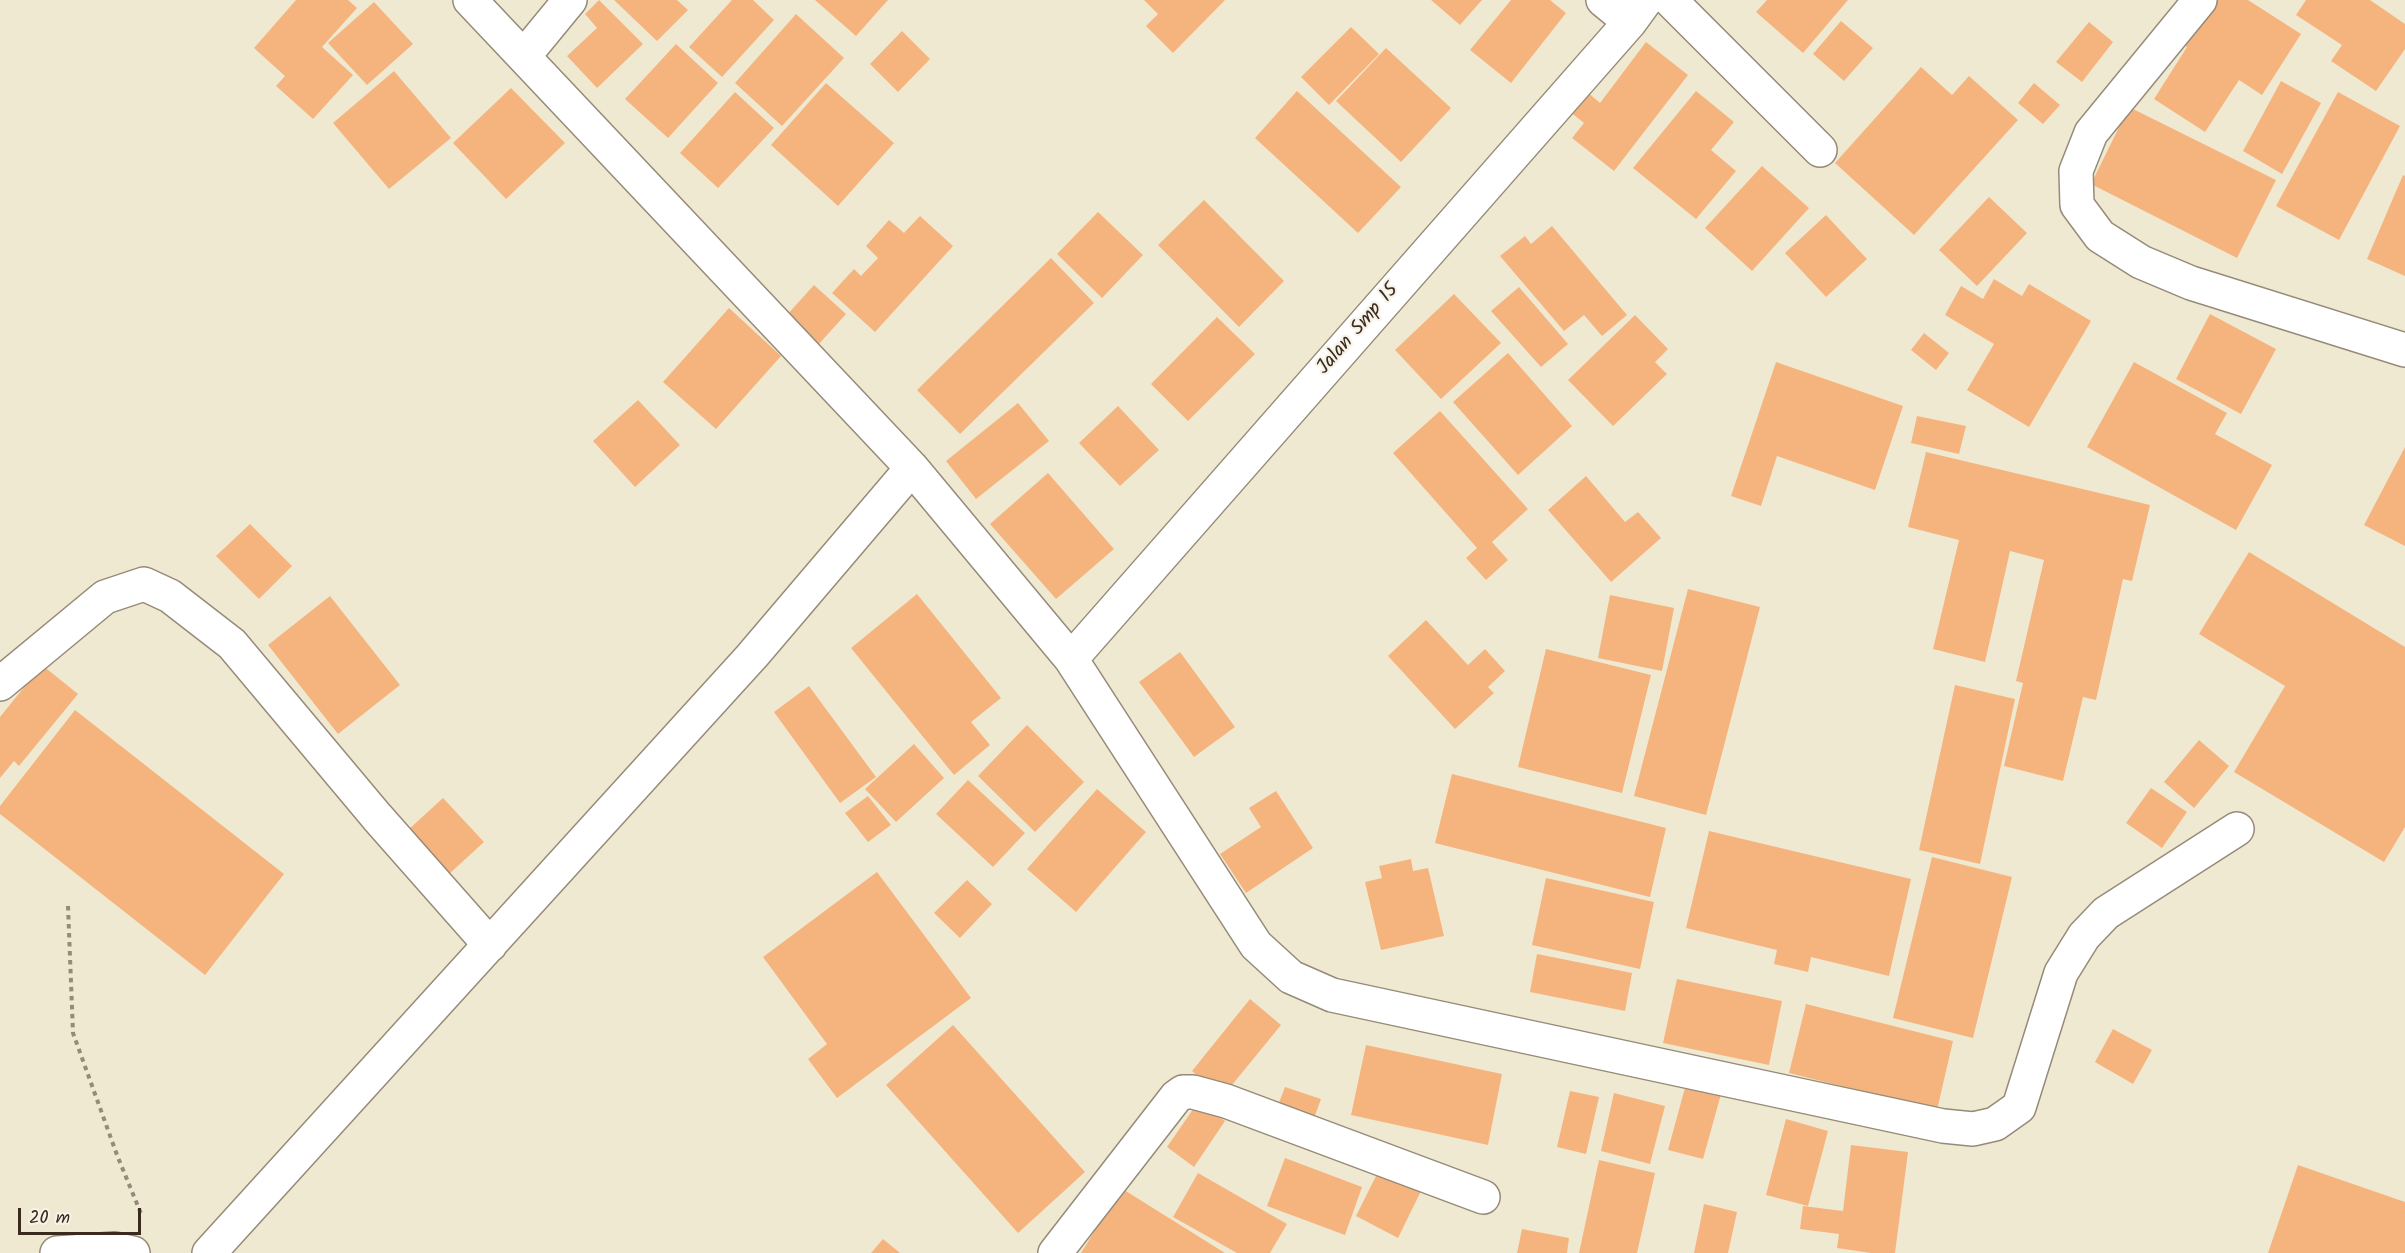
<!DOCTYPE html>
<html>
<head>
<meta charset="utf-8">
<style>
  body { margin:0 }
  #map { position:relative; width:2405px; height:1253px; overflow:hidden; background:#f0e9d2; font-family:Kalam,sans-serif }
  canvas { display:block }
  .scale { position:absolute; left:18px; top:1208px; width:123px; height:27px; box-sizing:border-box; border:3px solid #3b2a1e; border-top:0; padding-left:8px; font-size:18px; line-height:21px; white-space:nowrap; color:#3b2a1e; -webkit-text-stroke:4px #f7f3e8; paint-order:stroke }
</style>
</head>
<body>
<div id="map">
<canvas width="2405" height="1253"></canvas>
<div class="scale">20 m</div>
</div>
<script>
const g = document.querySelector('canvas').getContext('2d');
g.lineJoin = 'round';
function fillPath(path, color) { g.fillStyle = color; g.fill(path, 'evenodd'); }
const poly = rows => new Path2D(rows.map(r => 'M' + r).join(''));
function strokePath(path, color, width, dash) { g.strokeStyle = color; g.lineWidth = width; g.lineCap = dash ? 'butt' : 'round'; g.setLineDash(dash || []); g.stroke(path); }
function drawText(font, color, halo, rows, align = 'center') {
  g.font = font + ' Kalam,sans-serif'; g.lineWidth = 4.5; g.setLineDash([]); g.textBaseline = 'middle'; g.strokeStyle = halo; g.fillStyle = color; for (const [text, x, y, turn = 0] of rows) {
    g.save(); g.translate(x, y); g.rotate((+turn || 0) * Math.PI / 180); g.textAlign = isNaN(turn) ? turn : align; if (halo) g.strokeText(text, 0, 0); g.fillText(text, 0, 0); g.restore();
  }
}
const building = poly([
  [296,0,348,0,357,8,322,47,353,75,313,119,276,86,285,76,254,48],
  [599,0,643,44,597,88,567,56,597,28,585,14],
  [614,0,677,0,688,10,657,41],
  [732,0,753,0,774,20,722,77,689,47],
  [815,0,888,0,856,36],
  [1144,0,1225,0,1173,53,1146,26,1158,14],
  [1431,0,1482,0,1460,25],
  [1511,0,1550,0,1566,13,1511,83,1470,50],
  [1767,0,1848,0,1803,53,1756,12],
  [2206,0,2248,0,2301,34,2262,95,2239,80,2205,132,2154,99,2187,47,2180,41],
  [2306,0,2370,0,2405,24,2405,49,2376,91,2331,61,2342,45,2296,15],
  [374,2,413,44,367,85,328,43],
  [796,14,844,58,782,126,735,83],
  [1841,21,1873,48,1844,81,1813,54],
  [2089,22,2113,42,2082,82,2056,62],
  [1351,27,1379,54,1329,105,1301,77],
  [902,31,930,59,898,92,870,64],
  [1646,42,1688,75,1614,171,1572,138,1584,123,1569,111,1585,90,1600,103],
  [676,44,718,83,668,138,625,99],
  [1386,48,1451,108,1401,162,1336,101],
  [1921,67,1952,95,1969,76,2018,120,1914,235,1835,163],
  [394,71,451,138,389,189,333,123],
  [2281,81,2321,103,2282,174,2243,151],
  [826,83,894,143,838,206,771,145],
  [2034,83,2060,105,2043,124,2018,103],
  [511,88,565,143,506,199,453,143],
  [1297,91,1401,187,1358,233,1255,138],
  [1696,91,1734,122,1711,150,1736,171,1696,219,1633,168],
  [735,92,774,128,718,188,680,153],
  [2338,92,2400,126,2339,240,2276,206],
  [2129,107,2276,180,2237,258,2091,184],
  [1762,166,1809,208,1752,271,1705,228],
  [2403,175,2405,176,2405,276,2367,259],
  [1989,197,2027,233,1977,286,1939,250],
  [1204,200,1284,281,1239,327,1158,245],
  [1098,212,1143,255,1102,298,1057,254],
  [1826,215,1867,259,1826,297,1785,253],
  [920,216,953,246,875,332,832,293,854,269,861,276,878,258,866,246,889,220,904,233],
  [1552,226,1627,315,1602,336,1584,315,1564,331,1500,256,1525,236,1531,244],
  [1051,258,1094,303,960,434,917,390],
  [1994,279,2022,296,2029,284,2091,321,2029,427,1967,390,1994,344,1945,315,1961,286,1983,299],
  [814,285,846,314,818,345,786,316],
  [1519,287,1568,344,1541,367,1491,311],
  [1454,294,1501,343,1441,399,1395,350],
  [729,308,781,356,716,429,663,382],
  [2210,314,2276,349,2241,414,2176,379],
  [1635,315,1668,349,1655,362,1667,374,1613,426,1568,380],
  [1217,317,1255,354,1188,421,1151,384],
  [1924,333,1949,353,1936,370,1911,350],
  [1508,353,1572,426,1518,475,1453,402],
  [1776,362,1903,406,1875,490,1777,456,1761,506,1731,496],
  [2134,362,2227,413,2215,434,2272,465,2236,530,2087,447],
  [638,400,680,445,635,487,593,441],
  [1018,403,1049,441,976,499,946,461],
  [1118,406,1159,450,1120,486,1079,443],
  [1440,411,1528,509,1492,542,1508,560,1486,580,1466,558,1477,548,1393,453],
  [1917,416,1966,426,1959,454,1911,443],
  [2405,447,2405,546,2364,525],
  [1926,452,2150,505,2132,581,2123,579,2096,700,2083,697,2063,781,2004,766,2023,683,2016,681,2044,560,2010,551,1985,662,1933,649,1959,540,1908,527],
  [1048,473,1114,549,1056,599,990,524],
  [1586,476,1625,522,1638,512,1661,538,1611,582,1548,510],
  [250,524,292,566,259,599,216,556],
  [2249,552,2405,647,2405,827,2384,862,2234,772,2285,686,2199,634],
  [1688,589,1760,607,1706,815,1634,796],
  [917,594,1001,698,971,722,990,745,954,775,851,648],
  [1610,595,1674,608,1662,671,1598,658],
  [330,596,400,685,338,734,268,645],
  [1426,620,1468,665,1485,649,1505,671,1488,687,1494,693,1455,729,1388,656],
  [1546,649,1651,675,1622,793,1518,767],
  [1180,652,1235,727,1194,757,1139,682],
  [42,665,78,694,19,766,14,761,0,778,0,717],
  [1955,685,2015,699,1980,864,1919,850],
  [809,686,876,777,840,803,774,712],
  [75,710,284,874,205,975,0,814,0,806],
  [1027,725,1084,782,1035,832,978,776],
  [2199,740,2229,766,2194,808,2164,782],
  [914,744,944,778,896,822,865,789],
  [1452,774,1666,828,1650,897,1435,843],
  [968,780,1025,833,993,867,936,814],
  [2151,788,2187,812,2162,848,2126,823],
  [1097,789,1146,832,1076,912,1027,869],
  [1276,791,1313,848,1246,893,1220,854,1261,827,1249,808],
  [868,796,891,825,868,842,845,813],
  [443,798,484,842,448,875,408,830],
  [1709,831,1911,879,1889,976,1811,957,1808,972,1774,964,1777,950,1686,928],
  [1932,857,2012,877,1973,1038,1893,1018],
  [1411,859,1413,871,1428,868,1444,936,1381,950,1365,882,1382,878,1379,866],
  [877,872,971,998,837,1098,808,1059,827,1044,763,957],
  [1546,878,1654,902,1640,969,1532,945],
  [967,880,992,904,960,938,934,913],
  [1537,954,1632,973,1625,1011,1530,992],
  [1677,979,1782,1001,1769,1065,1663,1043],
  [1250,999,1281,1025,1223,1096,1192,1071],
  [1806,1004,1953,1041,1937,1110,1789,1073],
  [953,1025,1085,1172,1018,1233,886,1085],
  [2113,1029,2152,1050,2133,1084,2095,1062],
  [1366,1045,1502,1074,1488,1145,1351,1115],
  [1686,1084,1721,1094,1703,1159,1668,1150],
  [1285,1087,1321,1099,1313,1121,1277,1108],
  [1570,1091,1599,1097,1586,1154,1557,1147],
  [1614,1093,1665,1106,1650,1164,1601,1151],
  [1198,1102,1225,1121,1194,1167,1167,1147],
  [1786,1119,1828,1131,1808,1206,1766,1195],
  [1851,1145,1908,1152,1895,1253,1871,1253,1837,1248,1839,1234,1800,1229,1803,1206,1843,1211],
  [1285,1158,1362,1187,1345,1235,1267,1206],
  [1599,1160,1655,1173,1637,1253,1579,1253],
  [2298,1165,2405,1202,2405,1253,2268,1253],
  [1381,1166,1423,1187,1398,1238,1356,1216],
  [1198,1173,1287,1224,1270,1253,1237,1253,1173,1217],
  [1121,1188,1225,1253,1081,1253],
  [1704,1204,1737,1212,1728,1253,1694,1253],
  [1522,1229,1569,1238,1567,1253,1517,1253],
  [883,1239,900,1253,871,1253]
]);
const path = poly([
  [68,906,73,1033,117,1155,142,1216]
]);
const minor = poly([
  [470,0,912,468],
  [1603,0,1630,22],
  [1670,0,1820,150],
  [2200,0,2091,133,2076,171,2077,205,2100,236,2141,262,2191,283,2405,350],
  [524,56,570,0],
  [1071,659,1630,22,1646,0],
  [0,684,105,597,144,584,170,596,232,644,377,817,490,945],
  [57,1253,115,1249,133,1253],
  [209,1253,752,656,912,468,1071,659,1256,945,1291,977,1332,995,1943,1126,1973,1129,1995,1124,2019,1107,2061,973,2084,936,2106,913,2237,829],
  [1055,1253,1176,1097,1183,1092,1193,1092,1226,1101,1483,1197]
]);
const streetNames = [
  ["Jalan Smp 15",1359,330,-49]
];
fillPath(building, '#f5b47e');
strokePath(minor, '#968a78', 36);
strokePath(path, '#968a78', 4, [4.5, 4.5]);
strokePath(minor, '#fff', 33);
drawText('20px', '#3b2a1e', '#f7f3e8', streetNames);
</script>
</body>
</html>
